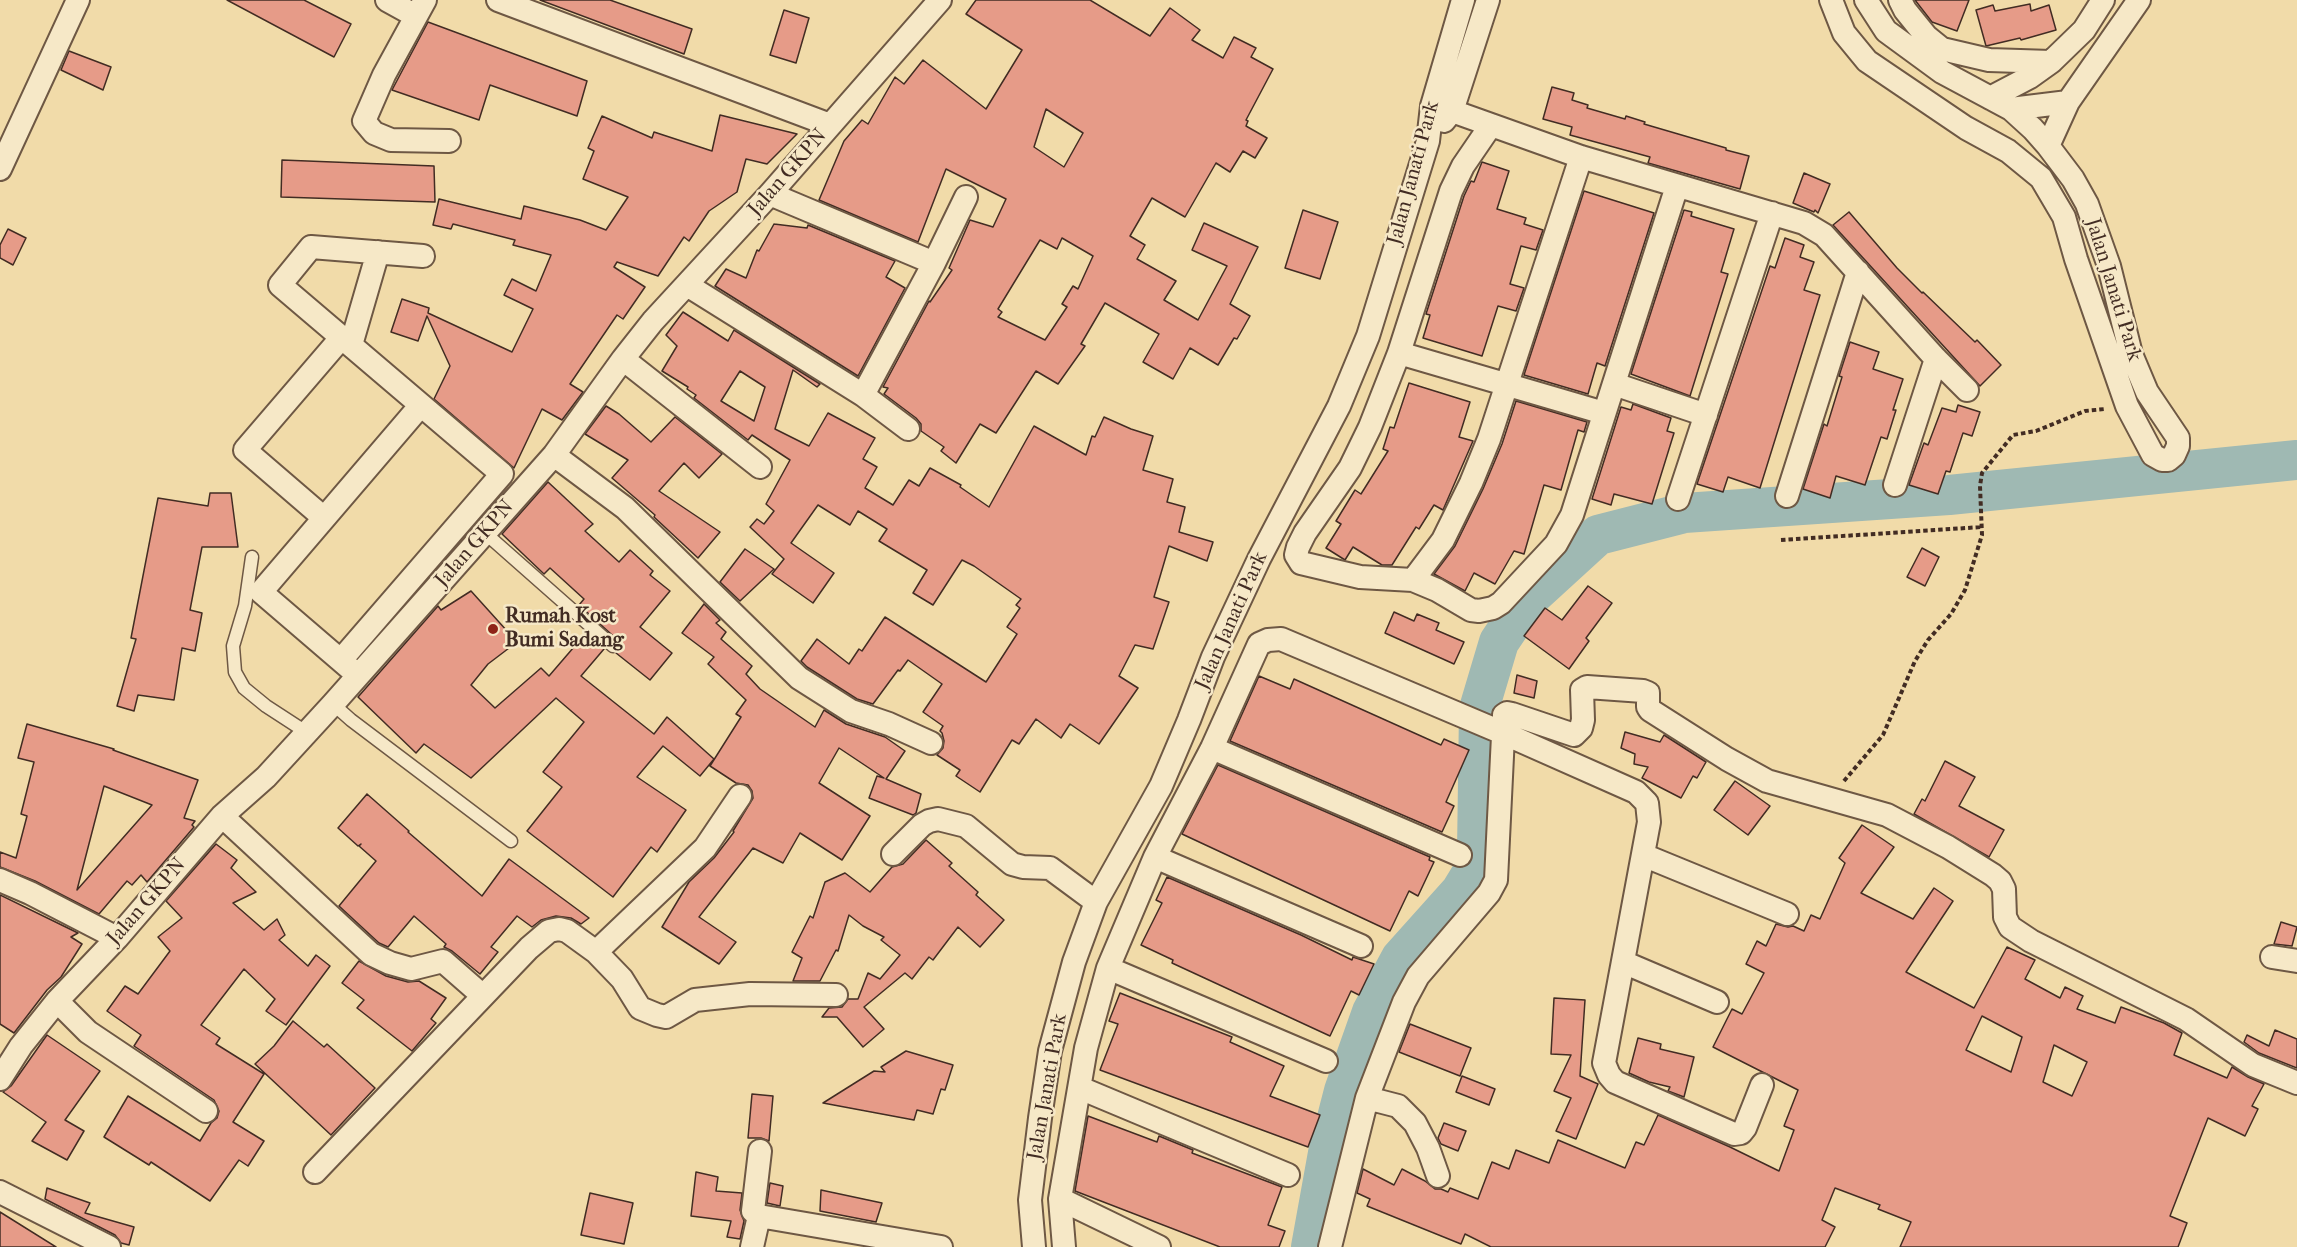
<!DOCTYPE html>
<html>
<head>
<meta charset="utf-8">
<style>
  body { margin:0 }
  canvas { display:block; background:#f1dba9 }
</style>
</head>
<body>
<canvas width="2297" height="1247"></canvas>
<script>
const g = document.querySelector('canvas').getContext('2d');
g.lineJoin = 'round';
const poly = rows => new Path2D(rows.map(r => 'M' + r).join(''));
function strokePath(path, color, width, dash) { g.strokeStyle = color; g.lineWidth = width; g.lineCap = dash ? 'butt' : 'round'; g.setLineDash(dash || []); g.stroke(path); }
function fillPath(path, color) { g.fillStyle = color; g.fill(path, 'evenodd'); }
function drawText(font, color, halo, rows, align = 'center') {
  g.font = font + ' "IM FELL French Canon",serif'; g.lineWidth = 5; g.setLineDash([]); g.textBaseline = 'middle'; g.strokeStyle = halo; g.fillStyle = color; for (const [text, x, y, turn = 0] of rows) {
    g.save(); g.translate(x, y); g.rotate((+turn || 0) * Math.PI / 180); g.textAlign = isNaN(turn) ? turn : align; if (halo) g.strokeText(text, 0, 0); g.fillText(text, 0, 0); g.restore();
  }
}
const river = poly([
  [1311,1247,1328,1153,1344,1091,1372,1012,1401,958,1461,891,1475,868,1477,852,1479,709,1499,642,1528,599,1598,535,1684,513,1949,495,2297,460]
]);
const building = poly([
  [227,0,304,0,351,24,334,57,227,0],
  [540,0,610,0,692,29,684,54,540,0],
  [976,0,1090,0,1150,36,1170,8,1200,30,1192,40,1223,58,1234,37,1256,48,1251,57,1273,69,1246,120,1248,121,1246,126,1267,138,1255,158,1243,151,1230,172,1216,163,1185,217,1152,198,1130,236,1145,245,1137,259,1176,281,1164,300,1198,320,1227,266,1192,250,1204,223,1258,247,1230,304,1250,316,1237,339,1234,338,1218,365,1190,348,1173,379,1143,362,1159,334,1105,303,1081,344,1085,346,1058,384,1036,371,996,433,980,424,956,463,941,451,944,447,921,431,921,424,916,418,884,394,888,388,883,387,929,301,930,302,952,270,949,268,970,220,993,227,1006,199,946,169,918,242,819,200,844,141,862,120,868,124,895,77,904,84,923,60,986,109,1022,50,966,14,976,0],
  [1046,109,1083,133,1064,167,1034,147,1046,109],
  [1062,238,1093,256,1078,289,1073,286,1062,304,1067,307,1045,340,998,317,1002,312,998,309,1040,240,1057,249,1062,238],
  [1915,0,1969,0,1957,31,1932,22,1915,0],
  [2030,4,2031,11,2049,5,2056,30,2021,40,2020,38,1986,46,1976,10,1993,5,1995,11,2030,4],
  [784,10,809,18,796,63,770,55,784,10],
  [428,22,587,81,577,116,490,85,479,120,392,90,428,22],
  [69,51,111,67,103,90,61,70,69,51],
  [1552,87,1574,93,1572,100,1588,105,1587,108,1625,119,1626,116,1645,122,1644,124,1726,148,1726,150,1749,156,1740,189,1648,163,1650,157,1570,135,1572,127,1543,119,1552,87],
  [720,115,797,134,767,164,746,159,737,192,709,211,689,241,684,237,658,276,617,262,614,267,645,287,623,319,617,315,570,384,583,392,562,420,542,409,514,468,434,399,450,366,427,316,418,341,391,332,402,299,429,308,428,313,512,352,533,309,504,295,512,279,536,291,551,255,513,245,515,240,453,224,451,229,433,225,439,199,521,219,524,206,580,220,606,230,628,197,583,179,594,151,588,148,602,116,652,138,654,132,712,151,720,115],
  [282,160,434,166,435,202,281,197,282,160],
  [1482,162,1509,171,1497,209,1526,218,1524,224,1543,230,1536,250,1521,246,1510,284,1524,288,1516,311,1498,306,1482,356,1423,338,1430,315,1426,314,1464,196,1471,181,1474,182,1482,162],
  [1804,173,1830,184,1818,213,1815,210,1814,212,1793,203,1804,173],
  [1584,191,1654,213,1605,366,1597,363,1588,394,1524,375,1584,191],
  [1303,210,1338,222,1320,279,1285,268,1303,210],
  [1684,210,1692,212,1691,216,1734,229,1721,272,1728,274,1690,396,1631,374,1684,210],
  [1849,212,1897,268,1922,293,1923,292,1975,342,1977,340,2001,365,1980,386,1833,225,1849,212],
  [774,224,807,228,808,225,895,261,886,277,905,288,858,376,715,286,726,269,746,278,757,250,759,251,774,224],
  [8,229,26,238,13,265,0,258,0,245,8,229],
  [1785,238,1804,245,1800,257,1814,262,1804,290,1820,295,1760,488,1728,477,1723,492,1697,484,1760,296,1770,266,1775,268,1785,238],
  [683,312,728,341,734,330,820,384,817,387,793,370,775,429,809,446,828,413,875,438,863,459,877,467,865,488,893,505,909,480,919,486,930,468,961,485,960,487,989,507,1034,426,1086,455,1092,436,1095,437,1104,417,1131,429,1153,436,1143,470,1173,479,1167,502,1185,507,1179,532,1213,542,1207,561,1169,546,1154,597,1169,602,1153,649,1135,645,1119,676,1138,688,1099,744,1070,724,1061,738,1036,719,1019,744,1012,740,980,792,956,776,960,770,937,755,943,748,944,741,942,733,940,731,943,726,923,712,942,684,908,660,900,671,898,670,873,704,857,699,807,667,801,661,817,639,849,664,859,649,862,651,885,617,986,682,1017,634,1007,627,1020,608,1016,605,1021,599,974,566,962,560,933,605,913,593,927,570,879,541,887,529,858,511,850,525,818,505,791,543,834,573,813,603,772,574,784,559,750,527,757,519,764,524,774,511,766,504,790,460,752,435,748,440,694,398,696,395,687,389,688,387,662,371,677,346,666,335,683,312],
  [740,371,765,387,754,421,721,401,740,371],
  [1850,342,1879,352,1873,369,1903,379,1893,410,1896,410,1887,439,1881,437,1865,485,1836,476,1830,498,1803,489,1824,424,1827,426,1842,377,1839,376,1850,342],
  [1409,383,1470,402,1459,437,1473,441,1443,510,1434,505,1419,529,1416,527,1392,565,1382,565,1353,547,1345,560,1326,548,1341,524,1336,521,1355,490,1361,494,1388,451,1383,449,1390,427,1394,428,1409,383],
  [1516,401,1587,422,1584,432,1578,430,1561,490,1544,485,1524,554,1514,551,1495,584,1474,573,1465,591,1434,574,1455,546,1483,489,1502,444,1516,401],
  [1633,404,1671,418,1667,431,1674,433,1652,504,1614,494,1611,505,1592,499,1621,407,1631,410,1633,404],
  [1958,405,1980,412,1972,436,1963,433,1950,472,1946,471,1938,494,1909,485,1924,443,1928,445,1942,408,1956,412,1958,405],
  [606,406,619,414,651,442,675,417,722,454,699,478,684,463,659,491,720,532,698,558,654,517,655,515,612,478,628,460,585,434,606,406],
  [548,482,593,524,585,531,619,562,630,550,653,571,650,575,670,591,640,627,672,653,650,680,616,653,621,648,621,643,579,605,584,599,550,568,544,574,502,534,548,482],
  [210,493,231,493,238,547,202,547,190,610,202,613,195,651,182,648,174,700,138,695,134,711,117,706,136,639,131,638,158,498,208,506,210,493],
  [1922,548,1939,557,1925,586,1907,577,1922,548],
  [745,549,774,569,740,601,720,582,745,549],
  [1588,586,1612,603,1586,638,1589,641,1569,669,1524,636,1545,608,1562,620,1588,586],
  [471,591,517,642,488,664,471,685,495,708,541,668,549,676,586,633,604,649,581,676,654,734,667,717,714,759,700,776,663,746,637,777,686,810,657,852,651,847,613,897,527,831,562,787,543,772,584,722,556,698,471,778,424,744,416,753,358,697,438,606,441,610,471,591],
  [704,604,720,620,716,623,726,632,721,639,752,666,746,674,760,689,815,727,824,710,846,724,885,737,905,751,886,779,921,794,916,813,913,815,869,798,877,776,884,778,839,748,819,783,870,816,842,860,800,833,783,863,753,848,699,917,736,942,719,964,662,927,689,882,714,858,734,832,733,831,753,798,752,791,748,785,736,783,710,766,741,717,736,714,746,700,708,664,714,657,682,633,704,604],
  [1394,612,1414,621,1417,614,1439,623,1436,630,1464,642,1454,664,1385,633,1394,612],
  [1517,675,1537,681,1534,698,1514,693,1517,675],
  [1259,676,1290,689,1294,679,1441,745,1444,739,1469,750,1446,802,1454,806,1442,832,1230,741,1259,676],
  [27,724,114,749,113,750,198,780,184,818,195,821,192,825,194,827,147,882,141,875,132,885,127,881,99,914,35,881,0,867,0,852,16,858,27,816,21,814,34,762,18,758,27,724],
  [104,786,152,805,77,890,104,786],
  [1625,732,1660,742,1664,735,1706,762,1697,778,1693,776,1681,798,1642,778,1648,767,1634,764,1635,754,1621,748,1625,732],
  [1945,761,1975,777,1959,806,2004,830,1989,857,1914,814,1922,799,1925,801,1945,761],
  [1218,765,1430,857,1429,860,1434,862,1418,896,1409,891,1390,931,1182,834,1218,765],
  [1735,781,1770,806,1748,835,1714,810,1735,781],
  [367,794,409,831,408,832,482,896,509,859,589,918,581,924,571,918,556,916,541,920,532,927,517,916,491,947,498,952,480,974,452,951,444,947,446,944,414,916,388,947,379,943,339,906,376,861,359,846,361,844,358,846,338,828,367,794],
  [1862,825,1894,847,1861,893,1913,919,1934,888,1953,901,1906,972,1974,1008,2007,947,2035,960,2025,979,2060,998,2065,987,2083,996,2077,1009,2115,1023,2121,1007,2164,1023,2182,1033,2174,1055,2227,1078,2232,1067,2248,1077,2264,1084,2252,1106,2258,1109,2245,1136,2208,1118,2170,1216,2187,1223,2178,1247,1900,1247,1911,1222,1878,1209,1880,1205,1835,1188,1822,1220,1835,1227,1825,1247,1491,1247,1465,1234,1461,1244,1367,1206,1370,1199,1357,1193,1363,1169,1394,1185,1402,1169,1425,1181,1435,1189,1441,1189,1448,1192,1450,1188,1478,1199,1492,1162,1509,1169,1516,1150,1549,1163,1558,1140,1625,1168,1636,1142,1644,1145,1658,1115,1730,1147,1779,1171,1794,1130,1784,1126,1798,1090,1713,1047,1732,1009,1742,1014,1764,973,1746,964,1757,941,1766,946,1776,924,1788,927,1793,926,1804,931,1811,915,1820,919,1845,863,1839,858,1862,825],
  [1982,1016,2022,1037,2011,1072,1966,1050,1982,1016],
  [2054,1045,2087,1062,2072,1096,2043,1082,2054,1045],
  [926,840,952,863,949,866,978,892,976,895,1004,920,980,947,958,927,933,960,929,957,912,979,905,973,864,1007,884,1029,863,1047,837,1017,822,1017,829,1008,842,1007,848,999,858,999,868,973,880,979,900,955,881,940,884,937,863,926,849,915,838,951,836,950,820,981,793,981,802,958,792,952,810,916,813,918,825,882,845,873,870,892,892,867,903,864,926,840],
  [216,844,237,860,231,868,256,892,233,903,264,930,277,919,285,935,279,940,308,966,316,955,330,966,286,1025,266,1011,275,999,244,969,201,1025,220,1038,216,1044,264,1074,233,1122,264,1141,248,1166,239,1160,210,1201,151,1162,149,1165,104,1137,128,1096,200,1141,211,1123,217,1118,219,1111,214,1100,134,1046,141,1035,107,1011,125,986,138,994,170,951,158,937,182,918,166,901,216,844],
  [1167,877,1301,935,1352,960,1353,957,1374,964,1359,995,1351,991,1330,1036,1172,963,1173,960,1141,945,1162,903,1156,900,1167,877],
  [0,895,78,933,71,937,82,944,61,977,47,990,14,1033,0,1024,0,895],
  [2281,922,2297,927,2292,946,2274,944,2281,922],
  [359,961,386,976,408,982,419,981,446,998,431,1019,436,1023,412,1051,357,1008,364,1000,342,983,359,961],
  [1120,993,1232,1037,1230,1042,1284,1066,1270,1096,1320,1115,1308,1147,1100,1070,1118,1024,1109,1021,1120,993],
  [1554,998,1585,1000,1580,1076,1598,1084,1576,1139,1556,1131,1571,1098,1554,1091,1571,1055,1551,1054,1554,998],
  [293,1021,324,1047,327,1044,375,1088,331,1135,255,1064,274,1046,293,1021],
  [1410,1024,1471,1048,1460,1076,1399,1052,1410,1024],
  [2275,1030,2297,1039,2297,1068,2259,1053,2244,1042,2247,1035,2269,1046,2275,1030],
  [47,1035,100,1071,65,1120,84,1131,67,1160,32,1141,46,1122,3,1092,11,1086,47,1035],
  [1638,1038,1661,1044,1660,1049,1694,1057,1684,1097,1668,1091,1670,1087,1649,1082,1629,1073,1638,1038],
  [906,1051,953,1065,945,1090,941,1089,933,1114,917,1110,914,1120,823,1103,874,1071,885,1072,881,1067,906,1051],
  [1462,1076,1495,1089,1489,1105,1456,1092,1462,1076],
  [752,1094,773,1096,769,1141,761,1138,748,1138,752,1094],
  [1088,1116,1157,1142,1159,1136,1193,1150,1192,1153,1282,1187,1268,1225,1285,1231,1279,1247,1220,1247,1075,1191,1088,1116],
  [1444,1123,1466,1131,1458,1151,1441,1144,1438,1138,1444,1123],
  [696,1172,718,1177,716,1191,742,1193,740,1210,744,1221,740,1239,727,1237,731,1221,691,1216,696,1172],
  [770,1183,783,1186,780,1206,767,1203,770,1183],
  [47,1188,90,1203,85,1213,134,1227,129,1245,121,1243,115,1235,45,1199,47,1188],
  [821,1190,882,1203,876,1222,820,1211,821,1190],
  [590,1193,633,1203,624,1244,581,1235,590,1193],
  [0,1212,56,1247,0,1247,0,1212]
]);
const path = poly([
  [1781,540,1982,527],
  [1844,781,1883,735,1915,661,1928,640,1951,614,1965,590,1982,535,1980,486,1982,473,2013,435,2036,431,2085,411,2105,409]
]);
const service = poly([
  [485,533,613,646],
  [252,557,245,606,233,646,235,672,244,688,266,706,306,732],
  [333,704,351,720,511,841]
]);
const minor = poly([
  [387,0,416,16],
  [425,0,384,75,364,121,374,133,391,140,449,141],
  [498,0,830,125],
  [1831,0,1844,33,1867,61,1966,128,2008,151,2041,178,2064,217,2076,259,2127,406,2153,455,2162,460,2168,460,2174,455,2178,446,2178,438,2147,392,2131,354,2109,266,2087,204,2073,179,2048,146,2033,129,2011,109,1942,72,1886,31,1866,0],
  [1900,0,1905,10,1926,36,1942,49,1989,60,2051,62,2084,30,2103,0],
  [1990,98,2030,77,2051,62],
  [1432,106,1452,111,1581,157,1804,223,1824,235,1936,359,1967,390],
  [2011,109,2068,102],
  [1444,121,1452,111,1488,0],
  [1491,125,1463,166,1451,191,1399,353,1370,427,1350,468,1305,533,1298,547,1296,555,1301,563,1360,577,1413,580,1437,590,1471,610,1479,611,1493,608,1501,603,1556,544,1572,515,1677,186],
  [2048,146,2068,102,2139,0],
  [0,169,78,0],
  [770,194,934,263],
  [687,285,863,395,908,429],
  [351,345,378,252],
  [1399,353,1604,413],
  [623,359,760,467],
  [1614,384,1706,415],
  [863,395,934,263,966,197],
  [554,455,625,508,799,678,851,711,889,724,931,743],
  [1895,485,1936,359],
  [1787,496,1858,272],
  [1678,499,1772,213],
  [324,518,245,450,342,337],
  [1413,580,1443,540,1471,483,1489,439,1581,157],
  [341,660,502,474,280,285,311,247,423,256],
  [353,671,261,592,421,405],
  [1212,748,1460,855],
  [222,816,371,954,390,963,411,969,443,961,483,996],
  [893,854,922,825,929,821,938,819,966,826,1012,864,1023,867,1050,868,1096,902],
  [1643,855,1787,914],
  [1155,857,1361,946],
  [0,880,30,893,117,938],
  [596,952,705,848,740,796],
  [2272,957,2297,961],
  [1623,962,1717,1002],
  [1108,968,1326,1061],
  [57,1001,88,1032,206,1111],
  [0,1079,21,1046,57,1001,117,938,222,816,266,777,333,704,554,455,623,359,653,321,770,194,940,0],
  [1080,1088,1288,1175],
  [1367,1098,1398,1106,1415,1123,1428,1148,1438,1176],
  [315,1172,529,948,549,931,559,929,567,931,596,952,622,979,640,1008,657,1015,666,1017,695,1000,750,994,836,995],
  [0,1192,109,1247],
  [1060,1199,1159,1247],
  [759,1216,753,1211,760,1151],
  [752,1247,759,1216,941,1247],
  [1034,1247,1030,1200,1040,1118,1050,1051,1074,962,1096,902,1161,786,1189,720,1213,657,1259,559,1339,406,1368,336,1428,141,1432,106,1463,0],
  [1064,1247,1060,1199,1086,1048,1108,968,1155,857,1212,748,1259,644,1268,640,1281,639,1503,733,1636,792,1647,803,1649,822,1604,1063,1609,1075,1615,1082,1734,1134,1741,1133,1745,1128,1762,1085],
  [1330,1247,1367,1098,1404,1002,1418,976,1489,893,1496,880,1504,715,1507,713,1512,714,1574,735,1581,728,1583,720,1582,690,1587,687,1643,691,1648,693,1648,707,1650,710,1727,759,1767,781,1887,815,1948,847,1993,875,2000,881,2004,889,2005,917,2010,927,2031,941,2186,1019,2253,1065,2297,1083]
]);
const markers = [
  [493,629,6,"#8f2418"]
];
const streetNames = [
  ["Jalan GKPN",788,173,-49],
  ["Jalan Janati Park",1414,173,-75],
  ["Jalan Janati Park",2113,290,73],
  ["Jalan GKPN",475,544,-49],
  ["Jalan Janati Park",1232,621,-66],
  ["Jalan GKPN",147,902,-49],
  ["Jalan Janati Park",1048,1087,-80]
];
const poiNames = [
  ["Rumah Kost",505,617],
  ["Bumi Sadang",505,641]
];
strokePath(river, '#9fb9b3', 40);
fillPath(building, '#e69b88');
strokePath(building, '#422c23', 1.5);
strokePath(service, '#6e5844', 15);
strokePath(minor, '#6e5844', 26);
strokePath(path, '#422c23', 4, [4.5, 3]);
strokePath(service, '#f6e8c7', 12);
strokePath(minor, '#f6e8c7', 22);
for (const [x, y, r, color] of markers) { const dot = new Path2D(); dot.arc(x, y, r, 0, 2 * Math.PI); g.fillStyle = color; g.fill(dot); strokePath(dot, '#f6e8c7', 2); }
drawText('21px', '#422c23', '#f6e8c7', streetNames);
drawText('bold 21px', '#422c23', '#f6e8c7', poiNames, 'left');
</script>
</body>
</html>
